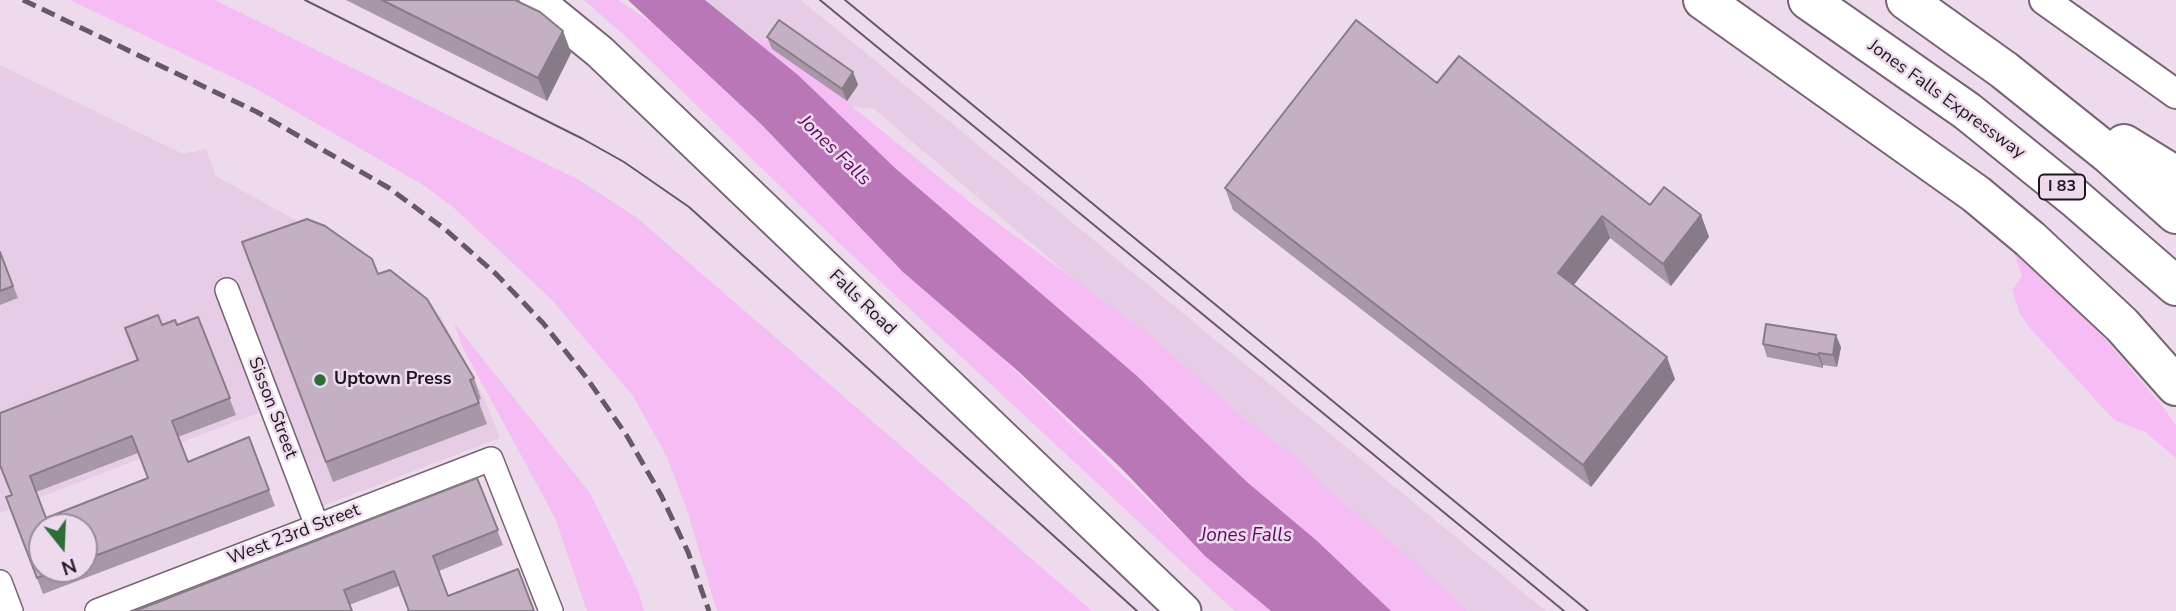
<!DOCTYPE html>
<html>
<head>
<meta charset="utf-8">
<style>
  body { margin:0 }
  #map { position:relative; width:2176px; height:611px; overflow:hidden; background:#eedaed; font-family:"Nunito Sans",sans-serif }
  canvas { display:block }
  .north { position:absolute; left:28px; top:513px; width:70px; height:70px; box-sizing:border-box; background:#eedaed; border:2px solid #9a8c9a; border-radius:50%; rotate:162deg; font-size:19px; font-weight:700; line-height:28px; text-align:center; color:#1d161d }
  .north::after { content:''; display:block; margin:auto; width:24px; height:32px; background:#2b6e38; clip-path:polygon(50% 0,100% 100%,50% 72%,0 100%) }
</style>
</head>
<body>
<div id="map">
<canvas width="2176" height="611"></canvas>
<div class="north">N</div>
</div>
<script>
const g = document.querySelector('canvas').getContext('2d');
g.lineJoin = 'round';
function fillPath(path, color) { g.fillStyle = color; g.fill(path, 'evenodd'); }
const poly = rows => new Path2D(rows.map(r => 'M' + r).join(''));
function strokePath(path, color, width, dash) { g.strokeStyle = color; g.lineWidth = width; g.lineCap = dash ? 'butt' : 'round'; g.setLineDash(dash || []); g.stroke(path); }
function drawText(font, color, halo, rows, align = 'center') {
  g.font = font + ' "Nunito Sans",sans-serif'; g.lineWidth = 5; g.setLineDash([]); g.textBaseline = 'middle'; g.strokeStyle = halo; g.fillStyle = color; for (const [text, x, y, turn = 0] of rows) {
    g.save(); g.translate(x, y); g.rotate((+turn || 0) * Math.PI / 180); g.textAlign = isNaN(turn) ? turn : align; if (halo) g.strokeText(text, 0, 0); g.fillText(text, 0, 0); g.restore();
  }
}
const built = poly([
  [705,0,801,0,1546,611,1463,611,874,109,848,106,798,75],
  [0,65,183,154,206,149,216,176,326,237,440,315,485,400,500,438,312,510,270,408,0,513]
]);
const green = poly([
  [70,0,215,0,579,180,636,217,1092,611,717,611,687,510,667,457,633,396,552,300,452,206,420,183,253,87],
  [584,0,618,0,673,37,1188,539,1272,611,1235,611,1228,605,839,243,625,36],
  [756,39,776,45,976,207,1147,333,1245,419,1296,457,1324,487,1410,558,1467,611,1382,611,751,54],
  [2012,247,2026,255,2065,300,2096,328,2164,408,2176,426,2176,458,2145,432,2114,420,2029,327,2020,314,2012,290,2022,276],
  [454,323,590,493,638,591,644,611,587,611,555,518,464,350]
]);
const water = poly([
  [628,0,705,0,798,75,895,168,1137,376,1247,482,1316,540,1391,611,1271,611,1205,556,1122,469,1019,372,903,272,761,124]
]);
const minor = poly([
  [227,290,317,526],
  [0,582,11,611],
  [97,611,491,459,551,611]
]);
const tertiary = poly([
  [2044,0,2176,94]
]);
const secondary = poly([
  [536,0,600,52,1184,611]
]);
const motorway = poly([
  [1703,0,1976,194,2030,239,2122,325,2176,386],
  [1808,0,1967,111,2076,199,2176,286],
  [1906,0,2004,70,2110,155,2176,214],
  [2124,144,2176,176]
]);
const tram = poly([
  [305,0,583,139,624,162,689,207,1137,611],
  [820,0,1564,611],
  [845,0,1588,611]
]);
const rail = poly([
  [23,0,257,112,389,188,446,230,496,274,543,323,586,377,627,436,661,495,688,552,709,611]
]);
const wall = poly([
  [346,0,515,0,563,31,571,53,547,101],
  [767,37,853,72,858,85,847,101,772,49],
  [1437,83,1650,205,1701,215,1709,237,1671,286,1610,238,1574,285,1675,379,1591,487,1233,210,1225,188],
  [242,242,474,378,481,399,478,400,487,424,333,482],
  [0,252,18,298,0,305],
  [198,317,236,415,178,437,188,462,249,437,275,506,43,594,6,497,11,496,137,360,125,328,162,325,177,325],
  [138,453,148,478,46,518,36,492],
  [84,527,84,569,42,569],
  [1763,344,1841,347,1837,367,1823,365,1823,368,1767,357],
  [477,478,503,545,439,571,448,596,409,611,399,586,349,605,135,611]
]);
const shadedWall = poly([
  [563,31,571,53,547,101,538,78],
  [853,72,858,85,847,101,842,89],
  [1701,215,1709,237,1671,286,1663,264],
  [1602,216,1610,238,1566,295,1558,273],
  [1836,335,1841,347,1837,367,1833,355],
  [1819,353,1823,365,1823,368,1818,355],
  [1667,357,1675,379,1591,487,1583,465]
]);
const building = poly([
  [382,0,515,0,540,12,563,31,538,78,382,0],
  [779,20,853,72,842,89,767,37,779,20],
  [1356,20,1437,83,1459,56,1650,205,1664,187,1701,215,1663,264,1602,216,1558,273,1667,357,1583,465,1225,188,1356,20],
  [307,219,325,226,372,259,378,274,390,270,427,299,474,378,470,380,479,403,326,462,242,242,307,219],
  [0,252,13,286,0,291,0,252],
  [158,315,162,325,175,320,177,325,198,317,230,398,172,421,188,462,249,437,269,490,84,560,84,527,42,527,42,569,59,569,37,578,6,497,12,495,0,465,0,413,138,360,125,328,158,315],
  [132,436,148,478,46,518,30,476,132,436],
  [1766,324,1836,335,1833,355,1819,353,1818,355,1763,344,1766,324],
  [477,478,498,530,433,556,448,596,518,569,534,611,408,611,409,611,394,571,344,590,352,611,135,611,477,478]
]);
const markers = [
  [320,380,7,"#2b6e38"]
];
const shields = [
  [2062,187,46]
];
const shieldNames = [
  ["I 83",2062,187]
];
const streetNames = [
  ["Jones Falls Expressway",1946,100,36],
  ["Falls Road",862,303,44],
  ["Sisson Street",272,408,69],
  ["West 23rd Street",294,535,-21]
];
const poiNames = [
  ["Uptown Press",334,380]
];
const waterNames = [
  ["Jones Falls",834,151,44],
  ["Jones Falls",1246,536]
];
fillPath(built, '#e6cce5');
fillPath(green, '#f6bcf4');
fillPath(water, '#b977b7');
strokePath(minor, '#766475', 26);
strokePath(tertiary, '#766475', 32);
strokePath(secondary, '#766475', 37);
strokePath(motorway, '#766475', 42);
strokePath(minor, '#fff', 23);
strokePath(tertiary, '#fff', 28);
strokePath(secondary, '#fff', 33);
strokePath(motorway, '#fff', 38);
strokePath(tram, '#655964', 2);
strokePath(rail, '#655964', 5, [14, 7]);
fillPath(wall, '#a897a7');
fillPath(shadedWall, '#887b88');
fillPath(building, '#c3b0c2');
strokePath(building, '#887b88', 2);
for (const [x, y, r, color] of markers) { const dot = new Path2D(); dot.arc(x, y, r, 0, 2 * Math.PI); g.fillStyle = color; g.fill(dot); strokePath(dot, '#eedaed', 2.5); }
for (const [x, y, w] of shields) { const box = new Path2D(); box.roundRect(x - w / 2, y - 12.5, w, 25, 5); g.fillStyle = '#eedaed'; g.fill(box); strokePath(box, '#1d161d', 2); }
drawText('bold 16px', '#1d161d', null, shieldNames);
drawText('18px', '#1d161d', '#eedaed', streetNames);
drawText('bold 18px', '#1d161d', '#eedaed', poiNames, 'left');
drawText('italic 19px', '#5d075e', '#eedaed', waterNames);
</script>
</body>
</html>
